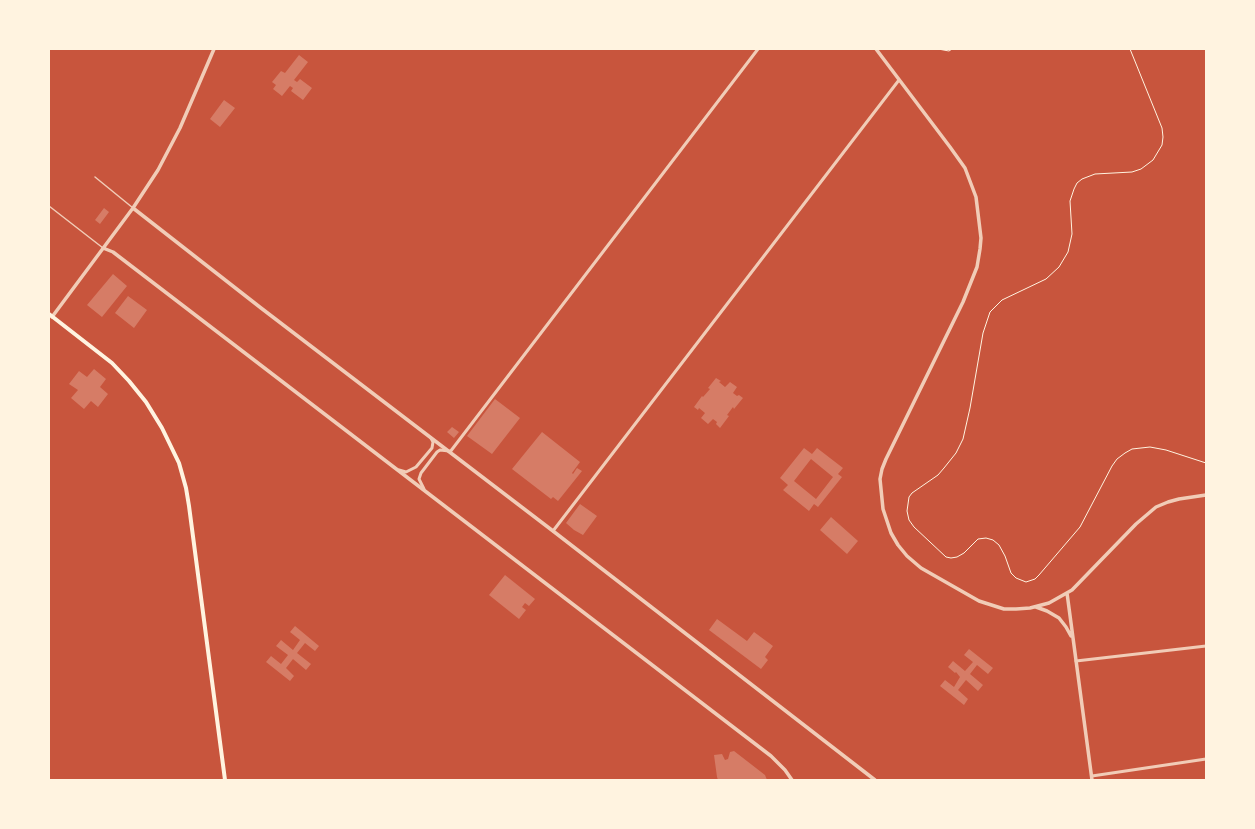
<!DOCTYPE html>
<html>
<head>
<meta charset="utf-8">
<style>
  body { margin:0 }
  #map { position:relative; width:1255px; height:829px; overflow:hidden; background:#c8553d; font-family:"Playfair Display",serif }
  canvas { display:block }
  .frame { position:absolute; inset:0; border:50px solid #fff3e0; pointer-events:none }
</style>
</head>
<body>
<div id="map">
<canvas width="1255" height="829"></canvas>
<div class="frame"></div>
</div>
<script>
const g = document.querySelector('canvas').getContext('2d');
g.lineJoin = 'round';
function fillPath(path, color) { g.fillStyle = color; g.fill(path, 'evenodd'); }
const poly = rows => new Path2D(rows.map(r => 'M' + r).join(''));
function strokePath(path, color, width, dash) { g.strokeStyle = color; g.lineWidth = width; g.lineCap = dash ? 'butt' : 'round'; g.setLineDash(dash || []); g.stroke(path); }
const building = poly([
  [299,55,308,62,294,80,297,82,300,79,312,88,303,100,291,91,293,88,290,86,282,96,273,89,276,85,272,82,281,71,285,73],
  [224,100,235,108,220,127,210,119],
  [104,208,109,212,100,224,95,220],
  [113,274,127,286,102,317,87,305],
  [128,296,147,310,134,328,115,313],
  [94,369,106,379,100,387,108,394,98,407,91,401,84,409,71,398,78,390,69,384,79,371,87,377],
  [716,378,721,381,719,382,725,387,730,382,737,387,733,393,737,396,739,395,743,398,734,409,733,407,727,415,729,416,720,428,716,424,717,422,713,419,708,424,701,418,705,413,699,408,698,410,694,407,702,396,703,397,710,389,708,388],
  [495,399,520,418,492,454,467,436],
  [452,427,459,432,454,438,447,432],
  [542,432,580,462,572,473,573,474,577,468,582,471,558,501,553,497,551,499,512,469],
  [804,448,812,454,817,448,843,468,838,474,842,477,818,507,814,504,809,511,783,490,788,485,780,478],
  [811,459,833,477,816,499,794,481],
  [580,504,597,516,583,535,574,530,566,523],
  [831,517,858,541,847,554,820,530],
  [505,575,535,599,529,606,525,603,522,607,526,610,519,619,489,595],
  [717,619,747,641,754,632,773,646,765,657,768,660,761,669,709,630],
  [295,626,319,646,315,651,305,643,297,653,311,664,306,670,293,659,286,668,294,676,290,681,266,662,271,656,281,664,288,655,276,646,281,640,293,650,300,640,290,632],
  [969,649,993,668,988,674,977,665,970,674,983,685,978,691,966,680,958,690,968,699,964,705,940,686,945,680,954,687,960,677,956,672,955,673,948,667,953,661,965,671,973,662,964,655],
  [734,751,765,775,767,780,718,780,717,777,714,755,722,754,725,760,728,759,730,752]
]);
const path = poly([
  [938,49,949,51,952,49],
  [1130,49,1162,128,1163,137,1162,145,1153,160,1141,169,1132,172,1095,174,1082,179,1077,183,1074,189,1070,201,1072,234,1068,252,1059,267,1046,279,1002,300,990,312,983,333,970,408,963,439,956,453,944,468,938,475,912,493,909,497,907,511,909,520,914,527,946,557,951,558,957,557,964,553,978,539,986,538,993,540,999,545,1005,556,1011,573,1016,578,1026,582,1035,579,1039,575,1080,527,1112,466,1117,459,1125,453,1132,449,1150,447,1166,450,1206,463]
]);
const service = poly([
  [95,177,133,208],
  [49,206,103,248]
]);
const minor = poly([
  [450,452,758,49],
  [399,470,406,472,416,467,432,448,433,442,431,438],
  [424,489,419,479,421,473,437,452,440,450,449,451],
  [553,531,899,80],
  [1076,661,1206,646],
  [1092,776,1206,759]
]);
const tertiary = poly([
  [876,49,950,147,965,168,976,197,981,238,980,249,977,267,963,302,886,459,882,469,880,479,883,509,891,533,898,545,907,556,921,568,979,601,1004,609,1016,609,1030,608,1049,603,1072,590,1136,524,1156,507,1168,502,1179,499,1206,495],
  [133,208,261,308,553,531,875,780],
  [103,248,113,252,771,756,785,770,792,780],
  [52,317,133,208,158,170,180,128,214,49],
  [1067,593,1092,780],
  [1036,607,1047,611,1059,618,1066,627,1071,636]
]);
const secondary = poly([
  [49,314,112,363,129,381,146,402,162,428,179,463,186,488,189,506,225,780]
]);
fillPath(building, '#d67c66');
strokePath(path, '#fff3e0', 1);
strokePath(service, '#f1ccb7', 1.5);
strokePath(minor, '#f1ccb7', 3);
strokePath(tertiary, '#f1ccb7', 3.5);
strokePath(secondary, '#fff3e0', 4);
</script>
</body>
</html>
